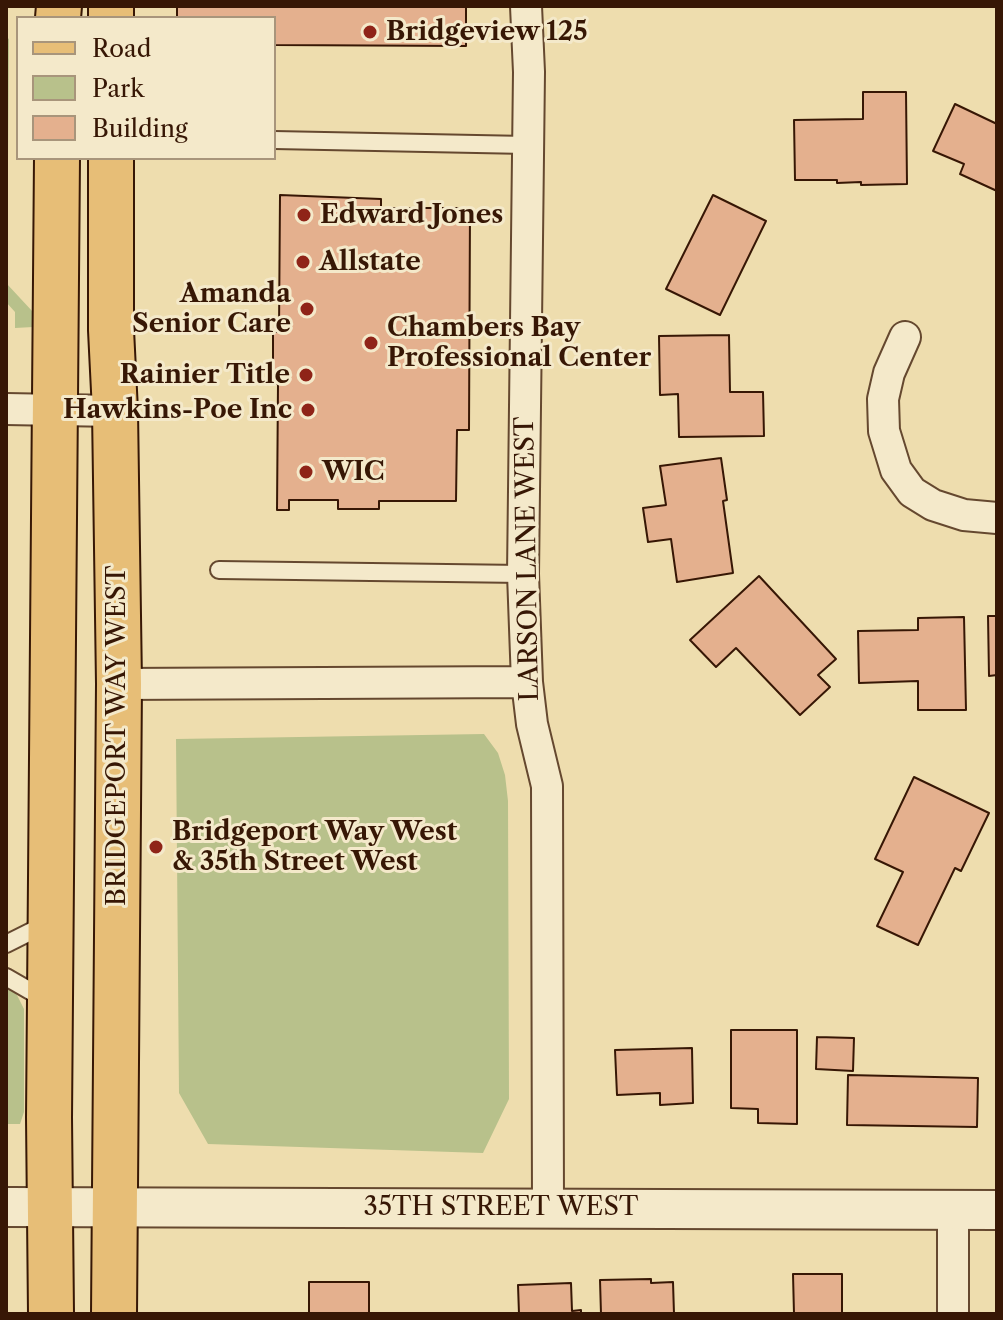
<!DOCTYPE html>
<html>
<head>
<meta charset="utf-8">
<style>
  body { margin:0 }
  #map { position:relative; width:1003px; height:1320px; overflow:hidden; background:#eeddae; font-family:"Libre Caslon Text",serif }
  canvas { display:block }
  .frame { position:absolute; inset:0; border:8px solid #371705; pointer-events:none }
  .legend { position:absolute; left:16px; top:16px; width:260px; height:144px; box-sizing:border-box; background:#f4e9ca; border:2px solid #a8957b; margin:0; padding:10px 14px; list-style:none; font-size:24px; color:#371705 }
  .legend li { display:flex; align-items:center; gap:16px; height:40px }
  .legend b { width:40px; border:2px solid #a8957b }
</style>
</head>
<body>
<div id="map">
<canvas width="1003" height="1320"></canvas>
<div class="frame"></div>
<ul class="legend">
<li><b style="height:10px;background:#e7be77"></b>Road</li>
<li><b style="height:22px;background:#b8c18b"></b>Park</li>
<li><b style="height:22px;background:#e4b08e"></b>Building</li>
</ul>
</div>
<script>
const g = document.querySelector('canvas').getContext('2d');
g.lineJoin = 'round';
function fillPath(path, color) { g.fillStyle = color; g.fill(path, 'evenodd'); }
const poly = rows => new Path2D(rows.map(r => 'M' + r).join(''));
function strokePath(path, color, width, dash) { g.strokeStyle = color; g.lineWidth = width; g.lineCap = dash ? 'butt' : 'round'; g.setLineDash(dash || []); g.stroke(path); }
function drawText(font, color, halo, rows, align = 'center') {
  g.font = font + ' "Libre Caslon Text",serif'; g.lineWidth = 6; g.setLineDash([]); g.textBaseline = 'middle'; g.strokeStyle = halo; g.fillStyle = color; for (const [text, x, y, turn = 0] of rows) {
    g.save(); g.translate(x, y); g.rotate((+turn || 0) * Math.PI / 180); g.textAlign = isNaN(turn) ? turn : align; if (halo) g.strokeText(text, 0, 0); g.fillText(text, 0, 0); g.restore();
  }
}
const green = poly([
  [6,37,9,39,7,284,33,312,33,327,15,328,15,312,6,302],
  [484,734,498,753,505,775,508,801,509,1099,483,1153,208,1144,179,1093,176,739],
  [6,986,17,995,24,1009,24,1112,20,1124,6,1124]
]);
const building = poly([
  [177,6,466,6,466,46,274,45,274,18,177,18,177,6],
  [863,92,906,92,907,184,861,185,861,182,837,183,837,180,795,180,794,120,863,119,863,92],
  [955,104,997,124,997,191,960,174,964,164,933,151,955,104],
  [280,195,381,199,381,208,470,208,469,430,457,430,456,501,379,501,379,509,338,509,338,500,289,500,289,510,277,510,278,384,273,384,273,332,279,332,280,195],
  [713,195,766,221,720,315,666,289,713,195],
  [729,335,730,392,763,392,764,436,679,437,678,394,660,395,659,336,729,335],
  [721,458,727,500,723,501,733,573,677,582,671,539,648,542,643,508,666,505,660,466,721,458],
  [759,576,836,659,818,675,830,687,800,715,736,648,716,667,690,640,759,576],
  [988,616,997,616,997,675,989,676,988,616],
  [964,617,966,710,918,710,918,681,859,683,858,631,918,630,918,618,964,617],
  [914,777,989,813,961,871,955,868,918,945,877,926,903,872,875,859,914,777],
  [731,1030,797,1030,797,1124,758,1123,758,1109,731,1108,731,1030],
  [817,1037,854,1038,853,1071,816,1069,817,1037],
  [692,1048,693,1103,660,1105,660,1093,617,1095,615,1050,692,1048],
  [848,1075,978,1078,977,1127,847,1125,848,1075],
  [793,1274,842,1274,842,1314,794,1314,793,1274],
  [651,1279,651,1283,673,1282,674,1314,601,1314,600,1280,651,1279],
  [309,1282,369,1282,369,1314,309,1314,309,1282],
  [571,1283,572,1311,581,1310,581,1314,519,1314,518,1285,571,1283]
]);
const service = poly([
  [274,140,527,145],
  [219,570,523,574],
  [6,944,46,924],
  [6,977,46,1000]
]);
const minor = poly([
  [526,6,529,72,523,574,527,682,532,724,547,786,548,1207],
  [905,337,889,373,883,399,884,431,896,470,912,492,933,505,964,515,997,518],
  [6,409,115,411],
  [119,684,527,682],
  [953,1210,953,1314]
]);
const tertiary = poly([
  [6,1207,997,1210]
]);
const primary = poly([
  [111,6,111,18],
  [58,18,59,6],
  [111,158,111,330,115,411,119,684,114,1314],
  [51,1314,49,1117,57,158]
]);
const markers = [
  [370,32,8,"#8f2418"],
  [304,215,8,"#8f2418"],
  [303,262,8,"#8f2418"],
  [307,309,8,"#8f2418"],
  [371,343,8,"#8f2418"],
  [306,375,8,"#8f2418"],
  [308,410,8,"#8f2418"],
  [306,472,8,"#8f2418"],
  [156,847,8,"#8f2418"]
];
const poiNames = [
  ["Bridgeview 125",386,32],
  ["Edward Jones",320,215],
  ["Allstate",319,262],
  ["Amanda",291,294,"right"],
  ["Senior Care",291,324,"right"],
  ["Chambers Bay",387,328],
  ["Professional Center",387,358],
  ["Rainier Title",290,375,"right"],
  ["Hawkins-Poe Inc",292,410,"right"],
  ["WIC",322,472],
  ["Bridgeport Way West",172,832],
  ["& 35th Street West",172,862]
];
const streetNames = [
  ["LARSON LANE WEST",528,559,-91],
  ["BRIDGEPORT WAY WEST",117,736,-90],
  ["35TH STREET WEST",501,1207]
];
fillPath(green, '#b8c18b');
fillPath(building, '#e4b08e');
strokePath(building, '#371705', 2);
strokePath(service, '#65482f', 20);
strokePath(minor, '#65482f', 34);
strokePath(tertiary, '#65482f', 42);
strokePath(primary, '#371705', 48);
strokePath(service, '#f4e9ca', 16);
strokePath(minor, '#f4e9ca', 30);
strokePath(tertiary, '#f4e9ca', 38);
strokePath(primary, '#e7be77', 44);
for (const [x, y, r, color] of markers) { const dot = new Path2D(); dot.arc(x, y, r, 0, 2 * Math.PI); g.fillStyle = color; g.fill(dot); strokePath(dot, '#f4e9ca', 3); }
drawText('bold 26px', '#371705', '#f4e9ca', poiNames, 'left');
drawText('26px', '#371705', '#f4e9ca', streetNames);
</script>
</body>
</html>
